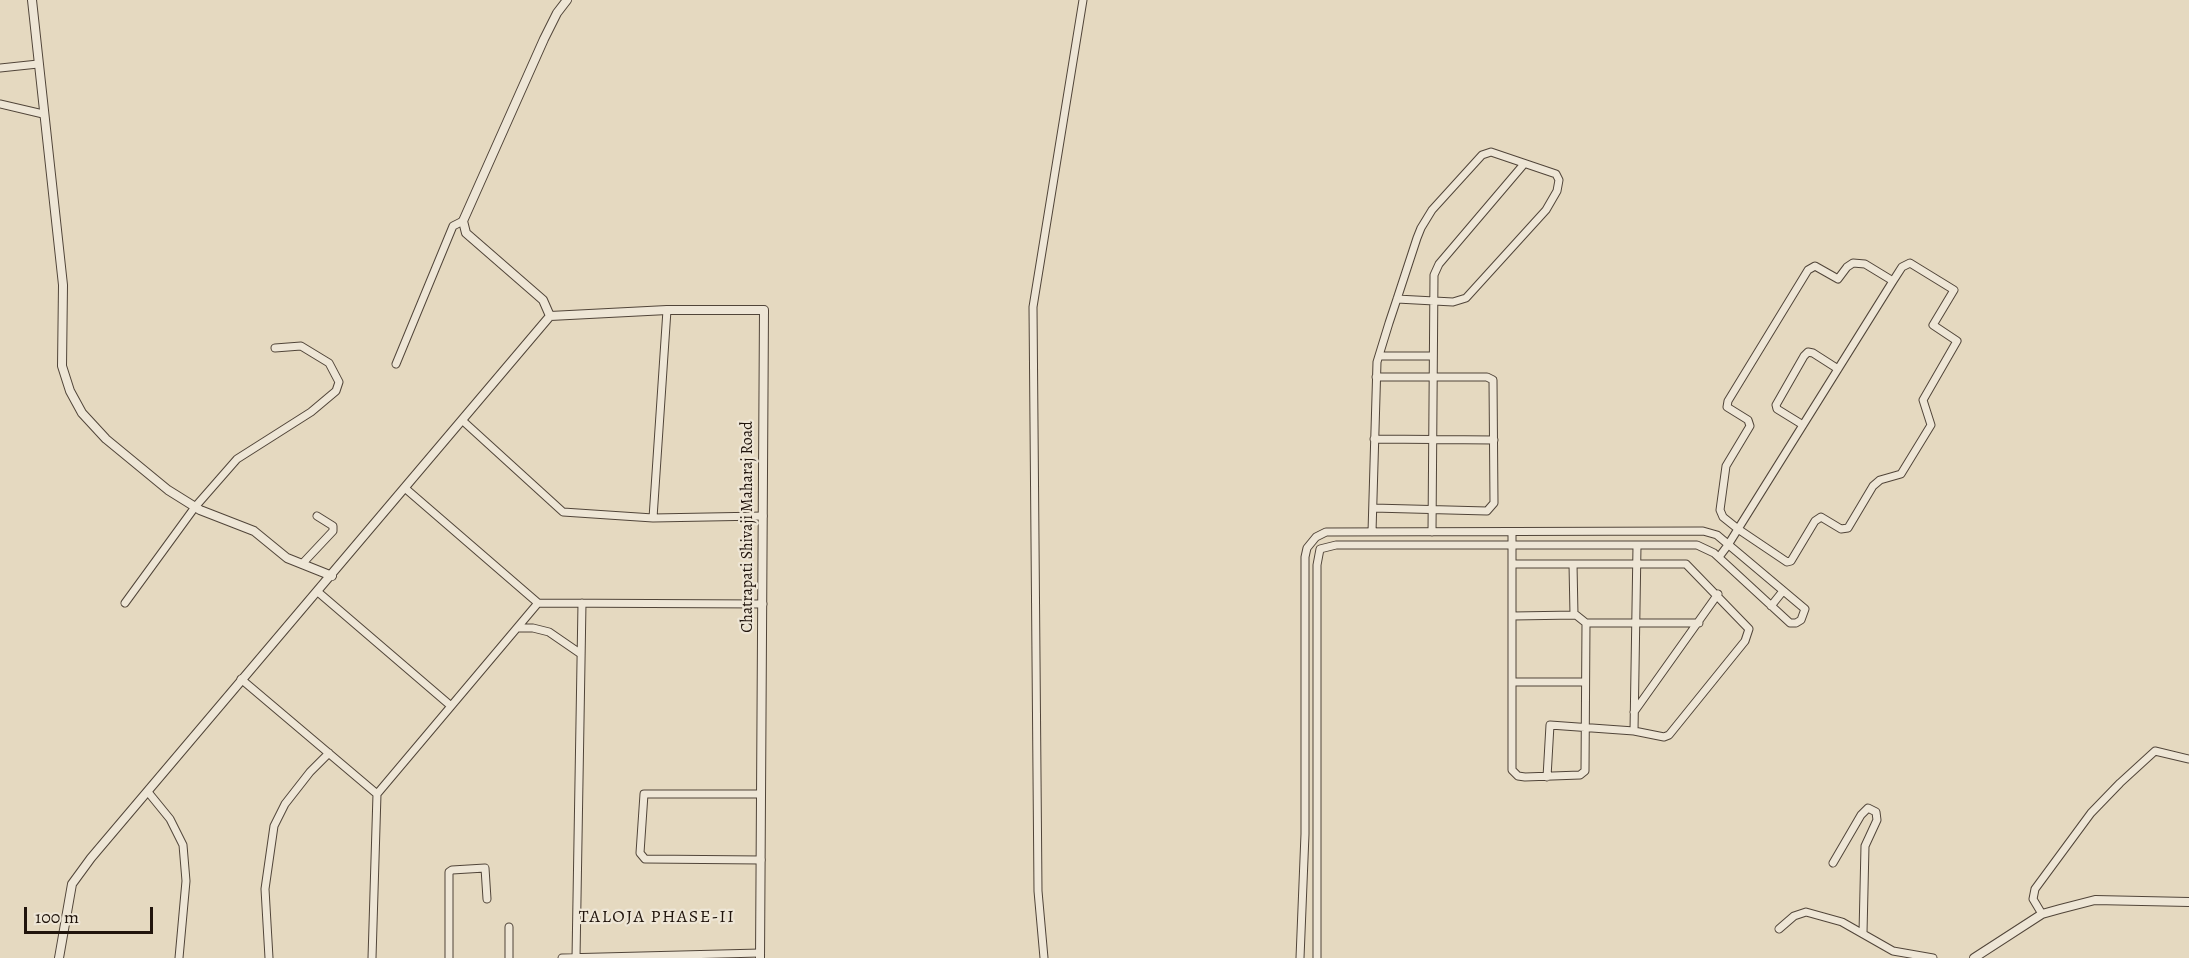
<!DOCTYPE html>
<html>
<head>
<meta charset="utf-8">
<style>
  body { margin:0 }
  #map { position:relative; width:2189px; height:958px; overflow:hidden; background:#e5d9c0; font-family:Alegreya,serif }
  canvas { display:block }
  .scale { position:absolute; left:24px; top:907px; width:129px; height:27px; box-sizing:border-box; border:3px solid #20140c; border-top:0; padding-left:8px; font-size:18px; line-height:21px; white-space:nowrap; color:#20140c; -webkit-text-stroke:4px #eee6d6; paint-order:stroke }
</style>
</head>
<body>
<div id="map">
<canvas width="2189" height="958"></canvas>
<div class="scale">100 m</div>
</div>
<script>
const g = document.querySelector('canvas').getContext('2d');
g.lineJoin = 'round';
const poly = rows => new Path2D(rows.map(r => 'M' + r).join(''));
function strokePath(path, color, width, dash) { g.strokeStyle = color; g.lineWidth = width; g.lineCap = dash ? 'butt' : 'round'; g.setLineDash(dash || []); g.stroke(path); }
function drawText(font, color, halo, rows, align = 'center') {
  g.font = font + ' Alegreya,serif'; g.lineWidth = 4.5; g.setLineDash([]); g.textBaseline = 'middle'; g.strokeStyle = halo; g.fillStyle = color; for (const [text, x, y, turn = 0] of rows) {
    g.save(); g.translate(x, y); g.rotate((+turn || 0) * Math.PI / 180); g.textAlign = isNaN(turn) ? turn : align; if (halo) g.strokeText(text, 0, 0); g.fillText(text, 0, 0); g.restore();
  }
}
const minor = poly([
  [0,68,38,64],
  [0,104,43,114],
  [1379,356,1433,356],
  [396,364,453,226,463,221],
  [463,421,563,512,653,518,763,516],
  [1803,425,1777,409,1776,405,1804,356,1808,352,1813,353,1838,369],
  [1374,439,1494,440],
  [406,489,538,603],
  [1373,508,1487,511,1494,503,1493,380,1487,377,1376,377],
  [653,518,667,310],
  [1372,532,1377,362,1389,323,1397,299,1417,238,1421,228,1432,210,1482,155,1491,152,1556,174,1559,180,1557,191,1546,210,1466,298,1453,302,1397,299],
  [1432,532,1434,275,1439,264,1524,164],
  [1512,532,1512,770,1518,776,1525,777,1580,775,1585,771,1586,623,1576,615,1513,616],
  [1719,557,1728,545,1893,281,1902,267,1910,263,1954,290,1933,325,1957,341,1923,400,1931,425,1901,474,1880,480,1873,486,1848,528,1841,529,1821,517,1815,521,1791,561,1787,562,1738,529,1723,517,1720,510,1726,466,1750,426,1748,420,1727,407,1728,401,1808,270,1815,266,1838,279,1847,267,1853,263,1865,264,1893,281],
  [302,564,333,531,333,526,317,516],
  [1513,564,1686,564,1749,629,1745,641,1669,735,1664,737,1634,731,1550,725,1547,777],
  [1573,564,1574,615],
  [318,592,451,706],
  [125,603,195,507,237,459,311,412,336,391,339,382,329,363,301,346,275,348],
  [1771,606,1783,591],
  [1586,623,1699,623],
  [517,628,533,628,549,632,581,654],
  [241,679,377,794],
  [1513,682,1585,682],
  [1634,712,1718,594],
  [1634,731,1637,546],
  [148,792,170,819,183,845,186,881,179,958],
  [761,860,645,859,640,853,644,794,761,794],
  [1833,863,1861,815,1868,808,1876,812,1877,820,1865,846,1863,933],
  [2042,914,2033,899,2035,889,2091,813,2120,783,2155,751,2189,759],
  [509,927,509,958],
  [1779,929,1794,916,1806,912,1842,922,1893,951,1933,958],
  [269,958,265,889,274,826,285,804,310,772,329,753],
  [372,958,377,794,538,603,763,604],
  [449,958,449,872,452,870,485,868,487,899],
  [562,958,760,953],
  [576,958,582,603],
  [1044,958,1038,891,1033,307,1083,0],
  [1300,958,1305,834,1305,557,1307,548,1316,537,1326,532,1703,531,1717,535,1805,609,1801,620,1796,623,1790,623,1714,553,1697,545,1336,545,1320,549,1317,565,1317,958]
]);
const tertiary = poly([
  [32,0,63,285,62,366,70,391,82,413,106,439,168,490,200,510,254,531,287,558,332,576],
  [550,316,667,310,764,310,760,958],
  [550,316,543,300,466,233,463,221,544,39,557,13,567,0],
  [59,958,72,884,91,858,550,316],
  [1974,958,2042,914,2060,909,2095,900,2189,902]
]);
const streetNames = [
  ["Chatrapati Shivaji Maharaj Road",748,527,-90]
];
const neighbourhoodNames = [
  ["TALOJA PHASE-II",657,918]
];
strokePath(minor, '#514539', 9);
strokePath(tertiary, '#514539', 10);
strokePath(minor, '#eee6d6', 7);
strokePath(tertiary, '#eee6d6', 8);
drawText('16px', '#20140c', '#eee6d6', streetNames);
g.letterSpacing = '1.5px';
drawText('18px', '#20140c', '#eee6d6', neighbourhoodNames);
g.letterSpacing = '0px';
</script>
</body>
</html>
